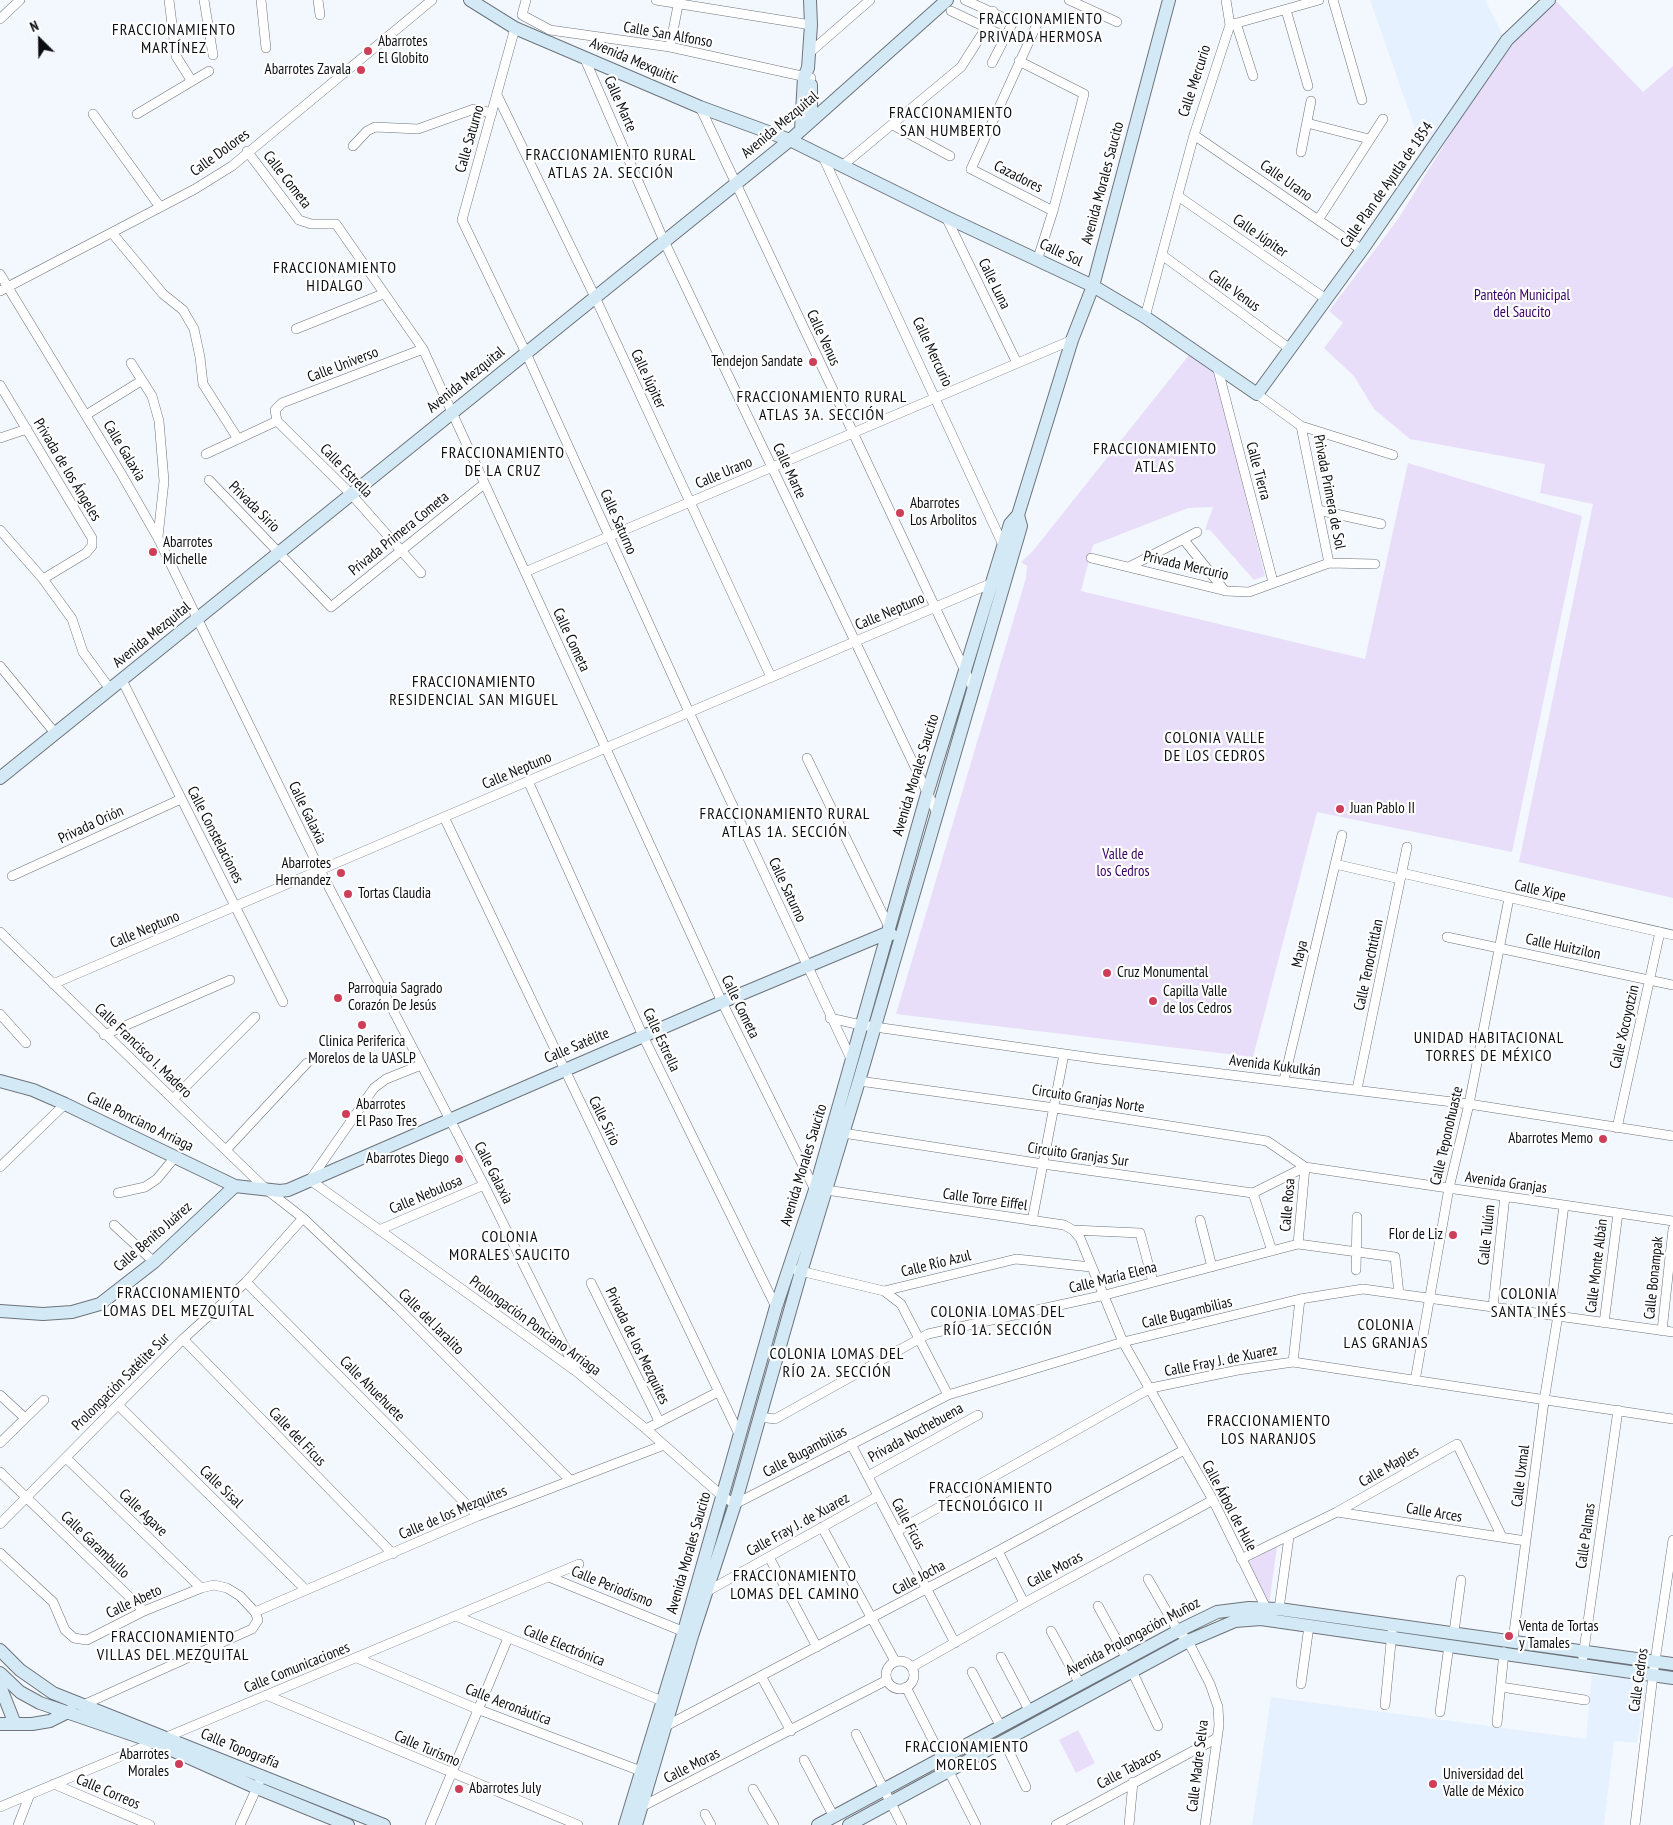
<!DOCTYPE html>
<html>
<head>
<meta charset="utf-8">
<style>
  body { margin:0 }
  #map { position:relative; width:1673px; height:1825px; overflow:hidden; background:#f3f8fe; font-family:"PT Sans Narrow",sans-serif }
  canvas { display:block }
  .north { position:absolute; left:15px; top:15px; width:50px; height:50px; -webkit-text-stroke:4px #fff; paint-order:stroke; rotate:337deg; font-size:14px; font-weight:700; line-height:20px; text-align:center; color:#0c0e11 }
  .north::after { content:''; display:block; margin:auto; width:18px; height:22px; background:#0c0e11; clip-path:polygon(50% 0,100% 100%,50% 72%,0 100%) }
</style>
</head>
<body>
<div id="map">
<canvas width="1673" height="1825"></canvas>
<div class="north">N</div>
</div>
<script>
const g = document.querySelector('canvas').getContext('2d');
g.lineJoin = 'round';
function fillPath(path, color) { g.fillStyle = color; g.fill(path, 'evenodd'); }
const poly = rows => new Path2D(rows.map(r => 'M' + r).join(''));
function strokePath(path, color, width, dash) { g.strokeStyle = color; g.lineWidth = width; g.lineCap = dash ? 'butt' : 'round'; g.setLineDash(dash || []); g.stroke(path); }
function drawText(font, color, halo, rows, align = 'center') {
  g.font = font + ' "PT Sans Narrow",sans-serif'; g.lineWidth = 4.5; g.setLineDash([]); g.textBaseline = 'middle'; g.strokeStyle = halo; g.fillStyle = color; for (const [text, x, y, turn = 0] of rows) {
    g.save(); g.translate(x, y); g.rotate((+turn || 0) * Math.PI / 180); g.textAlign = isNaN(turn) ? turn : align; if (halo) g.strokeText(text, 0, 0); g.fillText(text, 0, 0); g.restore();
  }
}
const built = poly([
  [1370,0,1485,0,1505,39,1425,157],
  [1592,1675,1647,1680,1637,1743,1614,1741,1604,1825,1252,1825,1271,1697,1586,1739]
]);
const green = poly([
  [1556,1,1643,92,1673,66,1673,898,1519,862,1593,504,1540,493,1545,464,1410,439,1374,409,1354,376,1324,348,1343,323,1329,311,1398,219,1503,50],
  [1189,355,1216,375,1265,576,1254,580,1210,530,1205,530,1213,507,1188,508,1093,545,1081,591,1365,659,1408,463,1582,516,1512,852,1317,812,1253,1057,896,1014,1026,578,1027,566,1021,562,1032,552],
  [1277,1547,1269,1604,1247,1562],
  [1078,1730,1095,1763,1076,1773,1059,1740]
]);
const street = poly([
  [169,0,176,56,191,80],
  [204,0,213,55],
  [261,0,266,48],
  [318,0,320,15],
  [526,0,522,15,550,30,670,47,811,78],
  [656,0,811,25],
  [965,0,1013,22,992,63],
  [1069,0,1117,22],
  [1333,0,1362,100],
  [1286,10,1308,86],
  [951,11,1006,37],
  [0,19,20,0],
  [1236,23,1253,76],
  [1037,24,971,169,1053,211],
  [1230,25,1319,0],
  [515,28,462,220,526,353,689,712,852,1061],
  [670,47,679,0],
  [808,54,870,0],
  [584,57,664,241,937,813],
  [1019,61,1084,94,1053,211,1037,261],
  [497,95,595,297,771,677],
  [700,107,973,688],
  [93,114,160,207],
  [137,114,209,71],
  [1307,123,1369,139],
  [893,125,950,156],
  [1194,135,1362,250],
  [353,146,367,131,375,127,418,129,474,109,492,113],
  [247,151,299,220,311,224,336,224,423,349,722,1002,815,1190],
  [1301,152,1311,101],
  [823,157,1004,547],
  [842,166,961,67,986,28,993,11],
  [1178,196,1326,299],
  [946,217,1017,363],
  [1318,220,1383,119],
  [112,233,163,294,183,310,194,329,200,357,203,384,238,439],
  [1162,255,1290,349],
  [0,274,122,475,158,538,320,870,484,1185,576,1370],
  [0,291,195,189,232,166,432,0],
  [1145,317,1194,135,1230,25,1226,0],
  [296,329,383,294],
  [131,363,152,396,159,421,164,481,158,537],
  [1217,366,1273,582],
  [0,385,92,538,92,546,86,553,43,579],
  [1257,394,1301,426,1393,455],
  [86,415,141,381],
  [1301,426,1329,563],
  [0,438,27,429],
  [206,454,277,421],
  [209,480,331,607,484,484],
  [1318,510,1381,524],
  [0,530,43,579,72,619,83,652,110,689],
  [1184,540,1225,591],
  [1091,558,1226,591,1249,592,1329,563,1375,564],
  [1129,567,1197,532],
  [525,572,1072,340],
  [421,573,351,494,277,421,275,410,282,403,423,349],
  [0,666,55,733],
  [122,680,283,1002],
  [807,758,889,927],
  [528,781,643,1036,776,1307],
  [444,817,740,1436],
  [1335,864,1400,879],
  [1402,873,1673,935],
  [12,876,181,799],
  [0,932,267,1190,303,1218,398,1308,570,1480],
  [1447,937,1673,985],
  [53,984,992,583],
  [0,1014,26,1043],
  [830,1018,861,1025,1100,1059,1469,1104,1673,1136],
  [104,1035,230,980],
  [421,1065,386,1079,374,1088,310,1180,577,1372,646,1429,722,1496,735,1504,948,1395,1123,1342,1300,1299,1363,1289,1673,1332],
  [1284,1080,1342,835],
  [859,1081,1055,1108,1267,1141,1305,1167,1673,1221],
  [1357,1089,1407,847],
  [173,1099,255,1017],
  [1617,1128,1660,932],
  [843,1133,1043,1164,1253,1193,1305,1167],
  [226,1150,307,1063],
  [0,1167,65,1104],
  [826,1190,1064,1225,1073,1230,1140,1233,1153,1282],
  [118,1193,145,1187,157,1179,175,1157],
  [1253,1193,1272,1251],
  [1200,1220,1212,1267],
  [1032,1221,1064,1054],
  [114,1225,154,1262],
  [379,1230,484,1185],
  [1073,1230,1080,1238,1123,1342,1213,1500,1266,1608],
  [1298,1244,1305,1167],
  [796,1270,884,1291,1016,1259,1091,1267],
  [1356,1270,1357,1217],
  [246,1282,478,1516],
  [591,1283,659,1421],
  [884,1291,901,1304,948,1395],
  [1493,1307,1505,1196],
  [1550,1315,1564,1205],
  [1604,1323,1618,1213],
  [1662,1331,1673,1229],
  [183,1339,393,1554],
  [1293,1362,1300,1299],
  [1415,1381,1449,1188,1469,1104,1509,898],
  [0,1395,25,1418],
  [118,1405,305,1589],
  [760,1417,775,1419,928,1334,1105,1295,1298,1244,1395,1257,1399,1294],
  [646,1429,718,1392],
  [0,1443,44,1400],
  [851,1444,955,1643],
  [66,1458,201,1588],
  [0,1472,144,1611],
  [868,1476,978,1415],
  [1337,1512,1526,1541],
  [0,1524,183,1339,246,1282,303,1218],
  [822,1527,895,1661],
  [897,1531,1151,1388,1238,1370,1293,1362,1673,1419],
  [998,1551,1024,1603],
  [0,1553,53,1602,65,1630,74,1638,87,1640,144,1611,201,1588,214,1585,227,1588,240,1596,255,1612,258,1620,252,1629,83,1705],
  [769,1557,817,1647],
  [1241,1559,1337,1512,1457,1444,1502,1537],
  [549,1577,687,1633],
  [1148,1579,1178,1631,1188,1641,1210,1684,1218,1707,1219,1725,1205,1825],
  [706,1592,878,1496],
  [1098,1606,1127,1659],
  [1279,1609,1289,1537],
  [255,1612,478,1516,664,1445],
  [456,1616,662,1701],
  [1051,1631,1080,1684],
  [1454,1632,1461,1580],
  [1513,1640,1544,1401,1558,1315],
  [1001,1657,1029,1710],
  [1583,1657,1618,1410],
  [357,1658,477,1709,646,1773],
  '886 1675a14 14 0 1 1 28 0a14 14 0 1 1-28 0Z',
  [912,1667,1024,1603,1213,1500],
  [1132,1671,1158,1726],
  [972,1672,1001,1727],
  [761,1676,791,1731],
  [1301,1684,1309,1626],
  [906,1687,976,1825],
  [1501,1687,1585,1700],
  [266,1695,578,1825],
  [1385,1705,1392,1632],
  [1440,1712,1449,1645],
  [1497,1723,1504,1652],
  [666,1726,998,1551,1184,1450],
  [856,1734,902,1825],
  [1004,1741,1026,1787],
  [804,1760,834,1817],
  [54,1784,150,1825],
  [753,1789,774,1825],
  [0,1807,579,1564],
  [641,1807,887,1680],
  [705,1814,711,1825],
  [18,1825,30,1794],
  [240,1825,259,1783],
  [430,1825,508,1638],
  [1056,1825,1217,1738],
  [1129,1825,1133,1782],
  [1635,1825,1653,1675,1673,1540]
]);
const secondary = poly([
  [470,0,515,28,700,107,790,140,946,217,1093,286,1145,317,1257,394,1362,250,1507,40,1549,0],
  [811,121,811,85],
  [801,130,804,77,808,68,811,25,810,0],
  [0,778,790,140,947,0],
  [0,1081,33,1090,65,1104,235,1186,280,1191,288,1190,722,1002,887,933,891,934],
  [0,1311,43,1314,72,1312,100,1304,154,1262,235,1186],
  [0,1650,20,1670,53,1693,384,1825],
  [0,1673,20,1692,40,1703,154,1742,257,1788,348,1825],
  [0,1686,15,1724],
  [0,1724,32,1724,50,1721,70,1711],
  [625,1825,684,1631,776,1307,815,1190,927,794,1010,524,1018,515,1072,340,1093,286,1169,0],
  [636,1825,692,1636,735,1504,801,1272,859,1081,1021,526,1018,515],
  [818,1825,1178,1631,1217,1612,1249,1608,1279,1609,1673,1664],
  [849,1825,1188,1641,1235,1621,1261,1619,1673,1678]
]);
const markers = [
  [368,51,5,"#ce3e58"],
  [361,70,5,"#ce3e58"],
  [813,362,5,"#ce3e58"],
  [900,513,5,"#ce3e58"],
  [153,552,5,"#ce3e58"],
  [1340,809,5,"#ce3e58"],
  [341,873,5,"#ce3e58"],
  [348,894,5,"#ce3e58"],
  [1107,973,5,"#ce3e58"],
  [338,998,5,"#ce3e58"],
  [1153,1001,5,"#ce3e58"],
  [362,1025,5,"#ce3e58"],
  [346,1114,5,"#ce3e58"],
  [1603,1139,5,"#ce3e58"],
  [459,1159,5,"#ce3e58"],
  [1453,1235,5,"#ce3e58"],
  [1509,1636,5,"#ce3e58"],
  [179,1764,5,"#ce3e58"],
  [1433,1784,5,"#ce3e58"],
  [459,1789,5,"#ce3e58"]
];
const streetNames = [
  ["Calle San Alfonso",668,35,10],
  ["Avenida Mexquitic",634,61,23],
  ["Calle Mercurio",1195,81,-72],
  ["Calle Marte",620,104,66],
  ["Avenida Mezquital",780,125,-40],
  ["Calle Saturno",470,139,-74],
  ["Calle Dolores",220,153,-36],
  ["Cazadores",1018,177,27],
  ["Calle Cometa",287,180,52],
  ["Calle Urano",1286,181,35],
  ["Avenida Morales Saucito",1103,183,-75],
  ["Calle Plan de Ayutla de 1854",1387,185,-55],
  ["Calle Júpiter",1260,236,35],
  ["Calle Sol",1061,253,25],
  ["Calle Luna",994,284,64],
  ["Calle Venus",1234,291,36],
  ["Calle Venus",823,338,65],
  ["Calle Mercurio",932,352,65],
  ["Calle Universo",343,365,-21],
  ["Calle Júpiter",648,379,65],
  ["Avenida Mezquital",466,380,-39],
  ["Calle Galaxia",124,451,59],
  ["Privada de los Ángeles",67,470,59],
  ["Calle Estrella",346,471,46],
  ["Calle Marte",789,471,65],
  ["Calle Tierra",1258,471,75],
  ["Calle Urano",724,473,-23],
  ["Privada Primera de Sol",1329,492,79],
  ["Privada Sirio",254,507,45],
  ["Calle Saturno",618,522,66],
  ["Privada Primera Cometa",399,534,-39],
  ["Privada Mercurio",1186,566,13],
  ["Calle Neptuno",890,612,-23],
  ["Avenida Mezquital",152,635,-39],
  ["Calle Cometa",571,640,65],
  ["Calle Neptuno",517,771,-23],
  ["Avenida Morales Saucito",916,775,-73],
  ["Calle Galaxia",307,813,64],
  ["Privada Orión",91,825,-25],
  ["Calle Constelaciones",215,835,63],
  ["Calle Saturno",787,890,65],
  ["Calle Xipe",1540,891,13],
  ["Calle Neptuno",145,930,-23],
  ["Calle Huitzilon",1563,947,12],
  ["Maya",1300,954,-77],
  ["Calle Tenochtitlan",1369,965,-78],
  ["Calle Cometa",740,1007,64],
  ["Calle Xocoyotzin",1625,1027,-77],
  ["Calle Estrella",661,1040,65],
  ["Calle Satélite",577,1046,-23],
  ["Calle Francisco I. Madero",143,1051,44],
  ["Avenida Kukulkán",1275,1066,7],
  ["Circuito Granjas Norte",1088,1099,9],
  ["Calle Sirio",604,1121,64],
  ["Calle Ponciano Arriaga",140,1122,26],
  ["Calle Teponohuaste",1447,1136,-77],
  ["Circuito Granjas Sur",1078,1155,8],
  ["Avenida Morales Saucito",804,1165,-73],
  ["Calle Galaxia",493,1173,63],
  ["Avenida Granjas",1506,1183,8],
  ["Calle Nebulosa",426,1195,-23],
  ["Calle Torre Eiffel",985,1200,8],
  ["Calle Rosa",1288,1205,-85],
  ["Calle Tulúm",1487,1235,-84],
  ["Calle Benito Juárez",153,1237,-41],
  ["Calle Río Azul",936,1264,-14],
  ["Calle Monte Albán",1597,1266,-83],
  ["Calle María Elena",1113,1278,-14],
  ["Calle Bonampak",1654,1278,-84],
  ["Calle Bugambilias",1187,1313,-14],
  ["Calle del Jaralito",431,1322,45],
  ["Prolongación Ponciano Arriaga",535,1326,36],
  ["Privada de los Mezquites",637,1346,64],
  ["Calle Fray J. de Xuarez",1221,1361,-11],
  ["Prolongación Satélite Sur",121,1382,-45],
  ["Calle Ahuehuete",372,1389,45],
  ["Privada Nochebuena",916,1433,-29],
  ["Calle del Ficus",297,1437,46],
  ["Calle Bugambilias",805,1452,-28],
  ["Calle Maples",1389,1467,-30],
  ["Calle Uxmal",1521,1476,-83],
  ["Calle Sisal",221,1487,44],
  ["Calle Árbol de Hule",1229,1506,62],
  ["Calle Agave",143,1513,44],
  ["Calle de los Mezquites",453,1513,-23],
  ["Calle Arces",1434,1513,9],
  ["Calle Ficus",908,1524,62],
  ["Calle Fray J. de Xuarez",798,1525,-29],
  ["Calle Palmas",1586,1536,-82],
  ["Calle Garambullo",95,1545,44],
  ["Avenida Morales Saucito",689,1553,-74],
  ["Calle Moras",1055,1570,-28],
  ["Calle Jocha",919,1578,-28],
  ["Calle Periodismo",612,1587,22],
  ["Calle Abeto",134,1602,-25],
  ["Avenida Prolongación Muñoz",1133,1637,-28],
  ["Calle Electrónica",564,1646,22],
  ["Calle Comunicaciones",297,1668,-22],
  ["Calle Cedros",1639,1680,-82],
  ["Calle Aeronáutica",508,1705,21],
  ["Calle Topografía",240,1749,22],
  ["Calle Turismo",427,1749,23],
  ["Calle Moras",692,1766,-27],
  ["Calle Madre Selva",1198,1766,-83],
  ["Calle Tabacos",1129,1769,-28],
  ["Calle Correos",108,1792,23]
];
const poiNames = [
  ["Abarrotes",378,42],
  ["El Globito",378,59],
  ["Abarrotes Zavala",351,70,"right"],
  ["Tendejon Sandate",803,362,"right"],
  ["Abarrotes",910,504],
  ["Los Arbolitos",910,521],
  ["Abarrotes",163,543],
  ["Michelle",163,560],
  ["Juan Pablo II",1350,809],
  ["Abarrotes",331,864,"right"],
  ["Hernandez",331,881,"right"],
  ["Tortas Claudia",358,894],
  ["Cruz Monumental",1117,973],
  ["Parroquia Sagrado",348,989],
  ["Corazón De Jesús",348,1006],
  ["Capilla Valle",1163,992],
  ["de los Cedros",1163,1009],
  ["Clinica Periferica",362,1042,"center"],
  ["Morelos de la UASLP",362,1059,"center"],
  ["Abarrotes",356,1105],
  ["El Paso Tres",356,1122],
  ["Abarrotes Memo",1593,1139,"right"],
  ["Abarrotes Diego",449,1159,"right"],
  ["Flor de Liz",1443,1235,"right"],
  ["Venta de Tortas",1519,1627],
  ["y Tamales",1519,1644],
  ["Abarrotes",169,1755,"right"],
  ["Morales",169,1772,"right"],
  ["Universidad del",1443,1775],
  ["Valle de México",1443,1792],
  ["Abarrotes July",469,1789]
];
const parkNames = [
  ["Panteón Municipal",1522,296],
  ["del Saucito",1522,313],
  ["Valle de",1123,855],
  ["los Cedros",1123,872]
];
const neighbourhoodNames = [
  ["FRACCIONAMIENTO",1041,19],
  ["PRIVADA HERMOSA",1041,37],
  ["FRACCIONAMIENTO",174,30],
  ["MARTÍNEZ",174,48],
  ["FRACCIONAMIENTO",951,113],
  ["SAN HUMBERTO",951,131],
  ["FRACCIONAMIENTO RURAL",611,155],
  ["ATLAS 2A. SECCIÓN",611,173],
  ["FRACCIONAMIENTO",335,268],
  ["HIDALGO",335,286],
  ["FRACCIONAMIENTO RURAL",822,397],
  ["ATLAS 3A. SECCIÓN",822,415],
  ["FRACCIONAMIENTO",1155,449],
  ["ATLAS",1155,467],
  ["FRACCIONAMIENTO",503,453],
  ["DE LA CRUZ",503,471],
  ["FRACCIONAMIENTO",474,682],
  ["RESIDENCIAL SAN MIGUEL",474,700],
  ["COLONIA VALLE",1215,738],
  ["DE LOS CEDROS",1215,756],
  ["FRACCIONAMIENTO RURAL",785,814],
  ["ATLAS 1A. SECCIÓN",785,832],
  ["UNIDAD HABITACIONAL",1489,1038],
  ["TORRES DE MÉXICO",1489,1056],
  ["COLONIA",510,1237],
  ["MORALES SAUCITO",510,1255],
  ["FRACCIONAMIENTO",179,1293],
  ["LOMAS DEL MEZQUITAL",179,1311],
  ["COLONIA",1529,1294],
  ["SANTA INÉS",1529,1312],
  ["COLONIA LOMAS DEL",998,1312],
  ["RÍO 1A. SECCIÓN",998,1330],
  ["COLONIA",1386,1325],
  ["LAS GRANJAS",1386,1343],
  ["COLONIA LOMAS DEL",837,1354],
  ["RÍO 2A. SECCIÓN",837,1372],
  ["FRACCIONAMIENTO",1269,1421],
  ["LOS NARANJOS",1269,1439],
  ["FRACCIONAMIENTO",991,1488],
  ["TECNOLÓGICO II",991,1506],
  ["FRACCIONAMIENTO",795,1576],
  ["LOMAS DEL CAMINO",795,1594],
  ["FRACCIONAMIENTO",173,1637],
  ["VILLAS DEL MEZQUITAL",173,1655],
  ["FRACCIONAMIENTO",967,1747],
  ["MORELOS",967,1765]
];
fillPath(built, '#e6f1ff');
fillPath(green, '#e8def9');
strokePath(street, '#6e737a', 10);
strokePath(secondary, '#6e737a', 14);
strokePath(street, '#fff', 9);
strokePath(secondary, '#d3eaf6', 12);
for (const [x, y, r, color] of markers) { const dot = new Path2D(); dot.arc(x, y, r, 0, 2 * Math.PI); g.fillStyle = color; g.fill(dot); strokePath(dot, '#fff', 2); }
drawText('15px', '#0c0e11', '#fff', streetNames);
drawText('15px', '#0c0e11', '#fff', poiNames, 'left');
drawText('15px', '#3b0068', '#fff', parkNames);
g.letterSpacing = '1px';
drawText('16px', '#0c0e11', '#fff', neighbourhoodNames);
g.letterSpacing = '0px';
</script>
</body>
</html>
